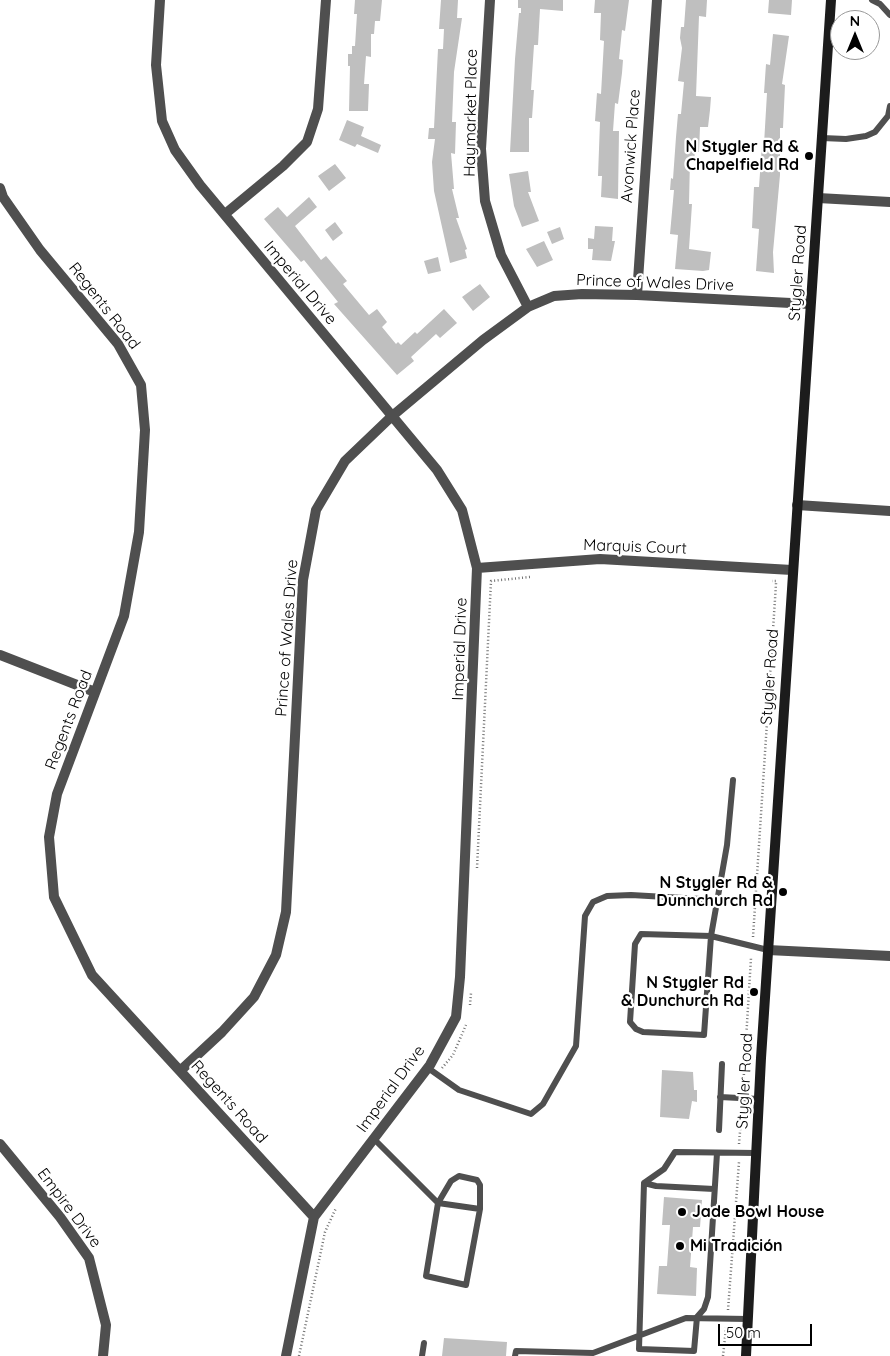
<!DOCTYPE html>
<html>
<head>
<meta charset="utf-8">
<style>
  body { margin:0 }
  #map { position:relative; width:890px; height:1356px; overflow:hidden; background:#fff; font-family:Quicksand,sans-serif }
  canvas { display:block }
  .north { position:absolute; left:830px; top:10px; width:50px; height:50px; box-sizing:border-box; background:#fff; border:1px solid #999; border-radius:50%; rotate:0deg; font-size:14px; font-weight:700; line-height:20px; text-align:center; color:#000 }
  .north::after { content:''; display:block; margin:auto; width:18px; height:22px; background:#000; clip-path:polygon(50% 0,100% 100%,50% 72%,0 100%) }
  .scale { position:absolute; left:718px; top:1324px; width:94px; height:22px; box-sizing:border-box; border:2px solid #000; border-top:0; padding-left:6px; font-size:15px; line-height:18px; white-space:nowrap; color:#000; -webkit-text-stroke:4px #fff; paint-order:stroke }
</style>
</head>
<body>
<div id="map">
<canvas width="890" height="1356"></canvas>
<div class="north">N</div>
<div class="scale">50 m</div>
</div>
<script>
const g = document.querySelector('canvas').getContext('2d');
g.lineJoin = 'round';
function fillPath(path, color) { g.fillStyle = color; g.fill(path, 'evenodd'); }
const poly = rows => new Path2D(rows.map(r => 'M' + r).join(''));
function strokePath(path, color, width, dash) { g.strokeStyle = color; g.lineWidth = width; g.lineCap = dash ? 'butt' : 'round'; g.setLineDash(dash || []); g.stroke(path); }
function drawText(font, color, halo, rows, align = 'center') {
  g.font = font + ' Quicksand,sans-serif'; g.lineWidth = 4.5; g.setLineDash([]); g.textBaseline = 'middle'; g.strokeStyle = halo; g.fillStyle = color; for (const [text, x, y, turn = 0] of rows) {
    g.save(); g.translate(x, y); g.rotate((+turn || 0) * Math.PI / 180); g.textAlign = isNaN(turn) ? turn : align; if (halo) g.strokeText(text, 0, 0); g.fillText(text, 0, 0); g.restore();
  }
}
const building = poly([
  [355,0,382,0,380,21,375,21,374,34,371,34,371,57,366,56,364,84,369,84,368,111,349,111,350,66,348,66,348,54,352,54,352,46,355,46,357,14,354,14],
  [441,0,458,0,457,18,462,18,454,72,452,122,456,122,455,154,451,153,454,189,452,189,459,218,456,218,467,249,465,250,467,258,450,263,434,191,432,162,435,139,428,139,429,128,434,128,438,49,443,49,444,29,439,29],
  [518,0,563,0,563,11,540,9,538,45,534,45,531,90,534,90,532,118,529,118,529,152,510,152,515,59,519,13,521,13,521,8,518,8],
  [595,0,629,0,625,31,622,30,619,59,623,60,622,73,618,104,615,103,613,131,619,131,618,199,601,197,602,176,598,176,600,122,595,121,597,93,601,94,604,41,600,40,601,13,594,13],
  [686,0,707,0,706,17,699,16,696,96,711,97,710,110,708,127,700,127,699,152,695,152,694,160,690,160,689,204,692,204,689,249,711,252,709,270,703,271,675,269,678,235,670,234,674,190,670,190,671,178,673,179,676,137,678,114,681,114,684,82,678,81,682,48,680,38,681,27,684,27],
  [769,0,792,0,791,15,768,13],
  [773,34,789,36,782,84,785,85,783,128,780,128,780,175,773,252,774,273,756,271,759,229,752,228,754,187,759,187,762,144,764,144,767,93,764,93,766,64,770,65],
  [347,120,364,127,361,136,381,145,378,153,357,144,355,147,339,140],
  [335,164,346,178,329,191,318,176],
  [528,171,531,192,528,192,539,221,522,227,514,206,509,174],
  [309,197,317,207,295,226,321,260,326,256,347,281,343,284,369,315,377,309,387,322,382,327,396,344,398,342,401,345,415,332,417,334,444,309,457,323,440,338,436,334,411,357,414,361,397,375,334,304,338,302,304,260,301,262,264,219,278,207,287,217],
  [335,222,343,233,333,241,325,230],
  [595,226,613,227,612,241,615,241,611,261,592,260,593,249,588,249,588,238,594,239],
  [560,227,564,239,552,244,547,232],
  [544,241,553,260,537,267,526,249],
  [438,257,441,271,428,274,424,261],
  [480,284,490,297,473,311,462,297],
  [662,1070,693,1072,694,1090,697,1090,697,1102,692,1101,689,1119,660,1117],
  [664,1197,702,1200,700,1227,693,1227,690,1267,697,1268,696,1296,657,1294,659,1266,667,1266,670,1225,662,1225],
  [444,1338,507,1342,506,1356,442,1356]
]);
const path = poly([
  [477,868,491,581,530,577],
  [753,937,776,584,776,581,772,581],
  [470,1005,471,993],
  [442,1068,453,1055,466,1025],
  [743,1089,751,958],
  [739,1144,742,1107],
  [728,1310,739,1162],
  [299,1356,325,1232,336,1208],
  [723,1356,726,1328]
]);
const lane = poly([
  [872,0,880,4,890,15],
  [822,138,846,139,866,136,875,132,888,116,890,106],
  [733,780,727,845,711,936,641,934,635,944,630,1022,636,1029,643,1032,704,1035,711,936,768,950],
  [428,1068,459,1090,531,1114,543,1104,576,1046,585,916,593,902,607,896,631,895,719,900],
  [720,1097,759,1099],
  [719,1130,722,1064],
  [374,1139,438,1203,426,1276,466,1285,480,1209,438,1203,451,1181,459,1176,477,1180,480,1185,480,1209],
  [717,1153,708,1297,704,1309,697,1317,694,1351,639,1349,644,1183,664,1169,675,1152,756,1153],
  [644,1183,656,1186,714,1189],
  [422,1356,424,1343],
  [515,1356,516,1351,593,1353,686,1318,748,1319]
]);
const street = poly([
  [160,0,156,65,162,121,175,150,200,185,437,470,462,510,477,568,460,977,456,1017,430,1065,314,1217,286,1356],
  [490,0,481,149,485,201,501,255,528,307],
  [0,188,3,197,40,250,118,344,141,385,145,430,139,532,124,616,57,794,49,837,54,897,92,975,314,1217],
  [818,198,890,202],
  [225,214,283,166,307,142,318,109,326,0],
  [637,295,657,0],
  [797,505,890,511],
  [477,568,600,559,792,570],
  [0,655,95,692],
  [768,950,890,956],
  [180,1071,222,1032,254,997,276,955,286,912,303,580,316,510,345,461,391,417,483,340,528,307,554,296,582,294,637,295,810,304],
  [0,1144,60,1217,89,1258,106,1325,103,1356]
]);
const secondary = poly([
  [746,1356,761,1058,831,0]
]);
const markers = [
  [809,156,5,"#000"],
  [783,892,5,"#000"],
  [754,992,5,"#000"],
  [682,1212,5,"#000"],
  [680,1246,5,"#000"]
];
const streetNames = [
  ["Haymarket Place",471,113,-89],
  ["Avonwick Place",631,146,-86],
  ["Stygler Road",798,273,-86],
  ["Imperial Drive",300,283,50],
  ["Prince of Wales Drive",655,283,2],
  ["Regents Road",104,306,52],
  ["Marquis Court",635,547,2],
  ["Prince of Wales Drive",287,638,-86],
  ["Imperial Drive",460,649,-88],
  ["Stygler Road",770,677,-86],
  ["Regents Road",69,720,-69],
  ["Stygler Road",745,1081,-87],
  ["Imperial Drive",391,1089,-54],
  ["Regents Road",229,1102,48],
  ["Empire Drive",69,1208,53]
];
const poiNames = [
  ["N Stygler Rd &",799,147],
  ["Chapelfield Rd",799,165],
  ["N Stygler Rd &",773,883],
  ["Dunnchurch Rd",773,901],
  ["N Stygler Rd",744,983],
  ["& Dunchurch Rd",744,1001],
  ["Jade Bowl House",692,1212,"left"],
  ["Mi Tradición",690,1246,"left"]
];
fillPath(building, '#bfbfbf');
strokePath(path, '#717171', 2.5, [1, 2.5]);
strokePath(lane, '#4f4f4f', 6);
strokePath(street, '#4f4f4f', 10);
strokePath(secondary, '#1c1c1c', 10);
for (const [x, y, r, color] of markers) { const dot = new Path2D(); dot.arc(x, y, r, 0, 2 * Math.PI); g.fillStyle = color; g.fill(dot); strokePath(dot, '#fff', 2); }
drawText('16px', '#000', '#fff', streetNames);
drawText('bold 16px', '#000', '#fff', poiNames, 'right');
</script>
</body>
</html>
